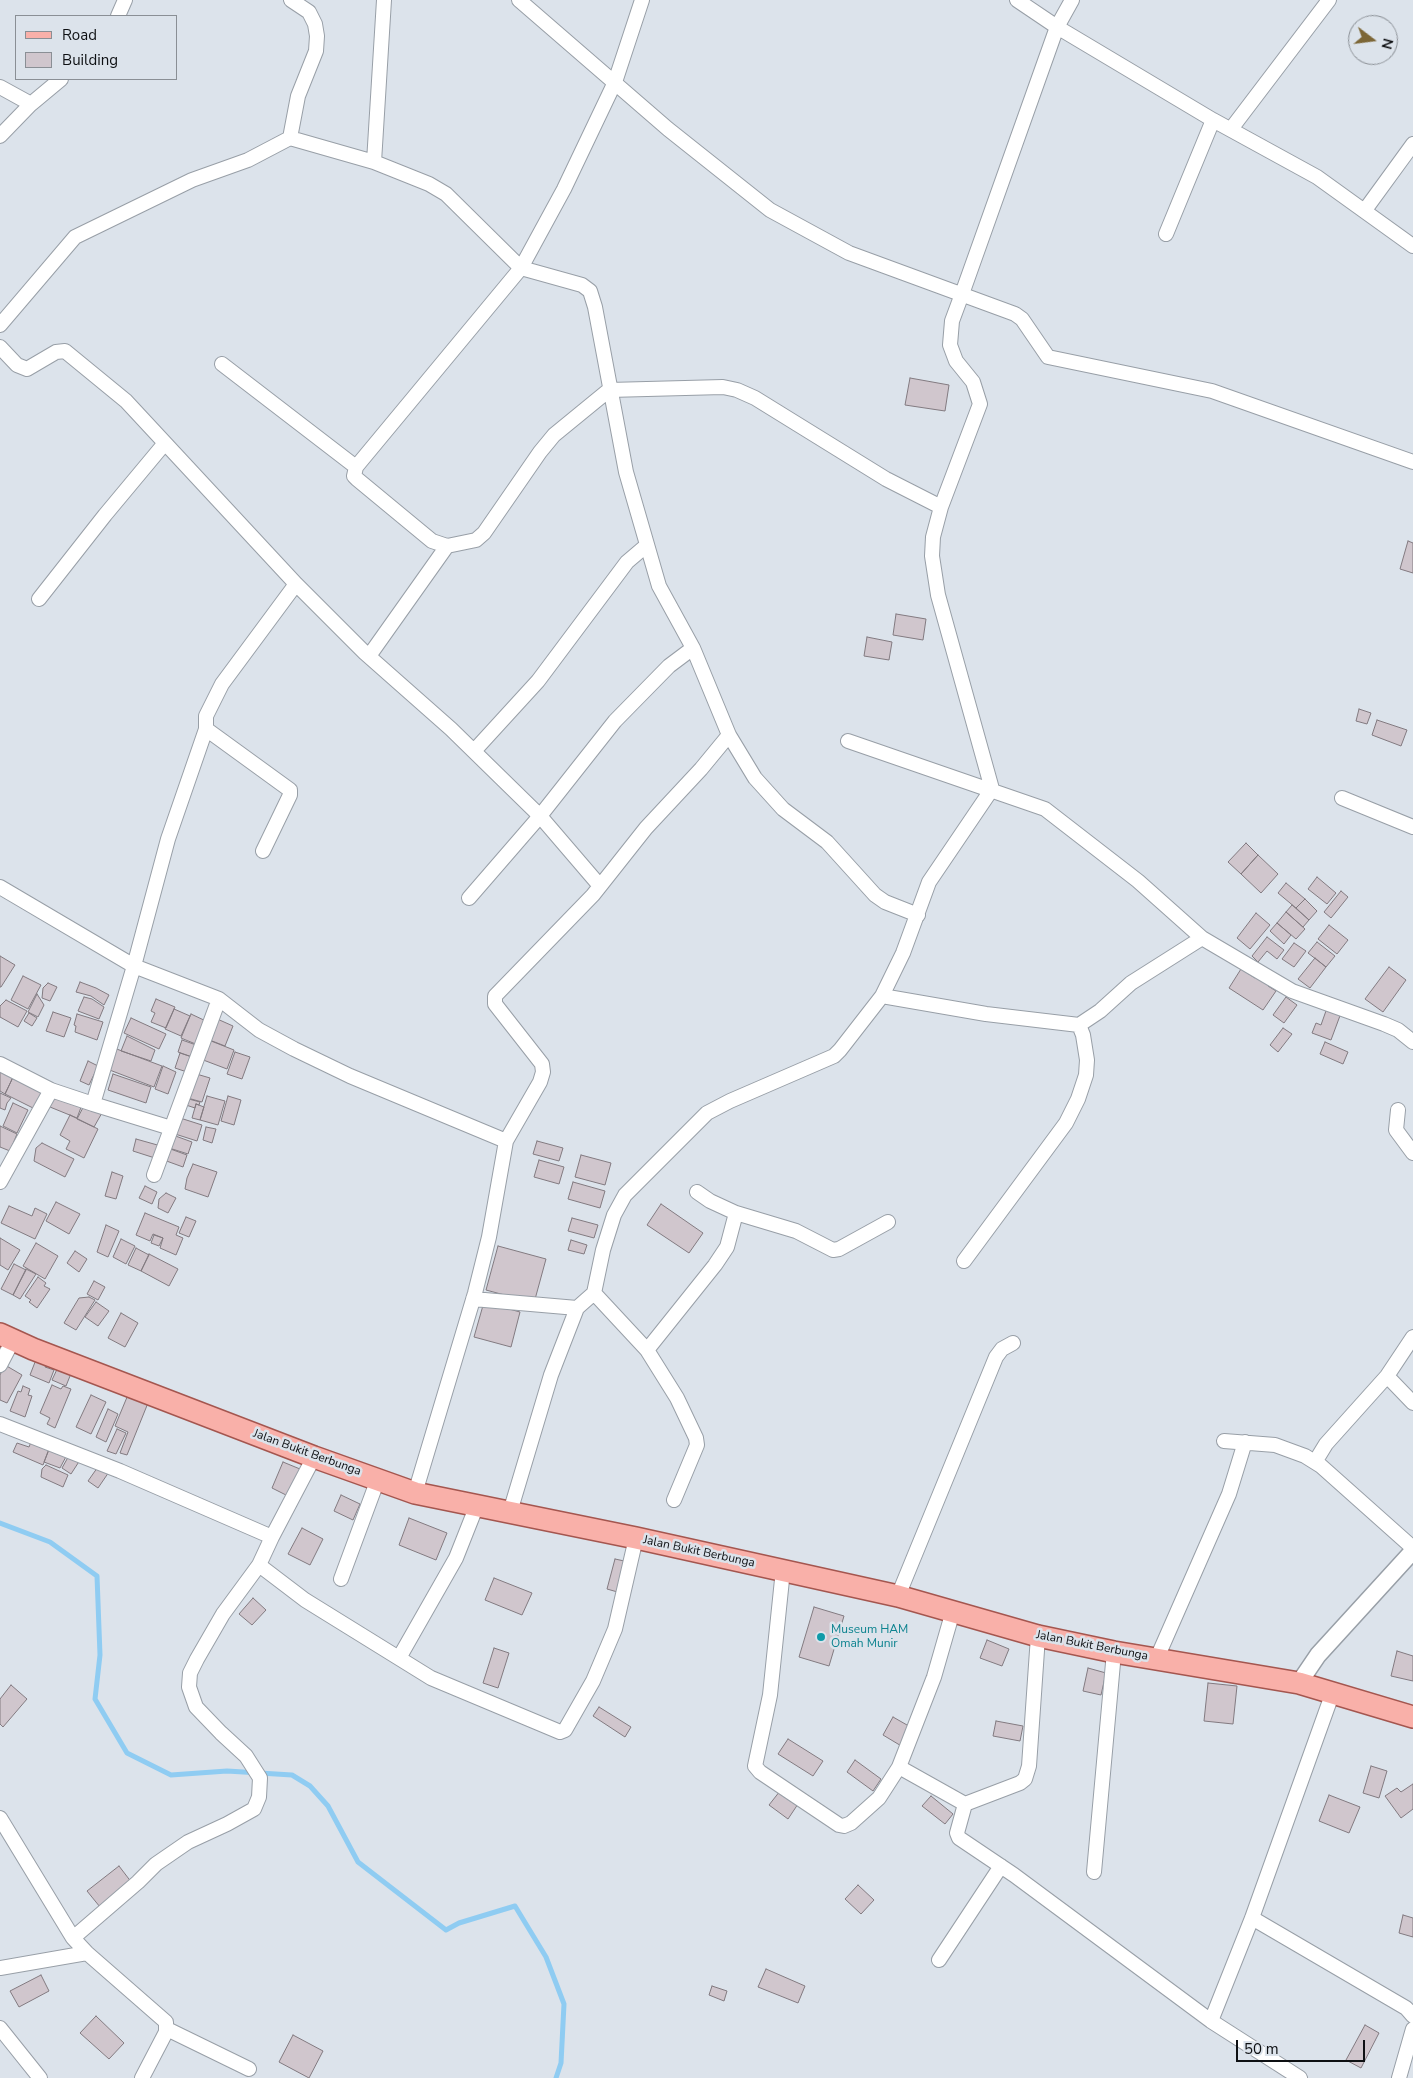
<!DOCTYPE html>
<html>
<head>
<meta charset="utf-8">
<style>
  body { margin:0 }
  #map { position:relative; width:1413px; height:2078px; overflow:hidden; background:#dce3eb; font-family:"Nunito Sans",sans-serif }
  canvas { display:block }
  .legend { position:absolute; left:15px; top:15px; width:162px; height:65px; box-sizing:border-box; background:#dce3eb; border:1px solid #8a8f95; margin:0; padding:6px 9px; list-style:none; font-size:15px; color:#0e1013 }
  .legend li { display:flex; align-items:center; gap:10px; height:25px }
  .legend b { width:25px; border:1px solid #8a8f95 }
  .north { position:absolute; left:1348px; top:15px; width:50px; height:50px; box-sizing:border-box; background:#dce3eb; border:1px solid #8a8f95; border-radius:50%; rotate:105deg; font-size:14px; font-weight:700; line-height:20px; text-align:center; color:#0e1013 }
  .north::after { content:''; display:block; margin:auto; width:18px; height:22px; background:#7c6636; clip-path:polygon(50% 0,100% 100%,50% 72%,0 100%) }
  .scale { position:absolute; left:1236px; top:2040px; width:129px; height:22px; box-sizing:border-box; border:2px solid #0e1013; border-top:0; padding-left:6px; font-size:15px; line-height:18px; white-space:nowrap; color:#0e1013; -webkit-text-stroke:4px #dce3eb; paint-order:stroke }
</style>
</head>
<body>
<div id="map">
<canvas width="1413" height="2078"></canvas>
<ul class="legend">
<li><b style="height:6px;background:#f9b0a9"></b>Road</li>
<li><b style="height:14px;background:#d0c6cd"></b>Building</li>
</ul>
<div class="north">N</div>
<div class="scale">50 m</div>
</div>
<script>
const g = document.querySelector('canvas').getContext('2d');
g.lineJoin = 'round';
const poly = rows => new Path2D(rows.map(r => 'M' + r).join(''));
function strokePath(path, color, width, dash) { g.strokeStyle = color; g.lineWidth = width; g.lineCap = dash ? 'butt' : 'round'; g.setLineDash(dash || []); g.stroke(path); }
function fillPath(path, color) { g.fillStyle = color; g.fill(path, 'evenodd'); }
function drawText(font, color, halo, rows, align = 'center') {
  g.font = font + ' "Nunito Sans",sans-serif'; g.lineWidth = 5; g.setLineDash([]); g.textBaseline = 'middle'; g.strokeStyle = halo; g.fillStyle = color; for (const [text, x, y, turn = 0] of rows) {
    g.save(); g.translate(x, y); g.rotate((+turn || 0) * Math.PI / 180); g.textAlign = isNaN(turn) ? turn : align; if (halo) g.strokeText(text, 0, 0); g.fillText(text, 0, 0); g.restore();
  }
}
const stream = poly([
  [0,1523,50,1542,97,1576,100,1655,95,1699,127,1753,171,1775,227,1771,292,1775,310,1786,328,1806,358,1862,446,1930,459,1923,515,1906,546,1957,564,2004,561,2063,556,2078]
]);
const building = poly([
  [910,378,949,385,945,411,905,405,910,378],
  [1408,541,1413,543,1413,573,1400,569,1408,541],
  [896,614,926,619,923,640,893,635,896,614],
  [867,637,892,642,889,660,864,656,867,637],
  [1359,709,1371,713,1367,724,1356,721,1359,709],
  [1377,720,1407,730,1401,746,1372,735,1377,720],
  [1246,843,1258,855,1241,874,1228,862,1246,843],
  [1258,855,1278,874,1261,893,1241,874,1258,855],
  [1317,877,1336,893,1327,904,1308,889,1317,877],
  [1286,883,1305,899,1296,908,1278,893,1286,883],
  [1341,891,1348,897,1331,918,1324,912,1341,891],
  [1305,899,1317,911,1309,920,1296,908,1305,899],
  [1292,905,1309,920,1303,927,1286,912,1292,905],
  [1286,912,1305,929,1296,939,1277,923,1286,912],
  [1256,913,1270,925,1250,949,1237,938,1256,913],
  [1277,923,1291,935,1284,944,1270,931,1277,923],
  [1329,925,1348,940,1337,954,1318,939,1329,925],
  [1267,937,1284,950,1277,959,1267,951,1258,962,1252,956,1267,937],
  [1317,942,1335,956,1326,967,1308,953,1317,942],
  [1294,943,1306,951,1294,967,1282,959,1294,943],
  [0,956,15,965,1,987,0,987,0,956],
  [1315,958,1326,967,1310,988,1298,979,1315,958],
  [1389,967,1406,980,1383,1012,1365,999,1389,967],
  [1241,969,1255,978,1258,974,1271,982,1268,986,1276,991,1263,1010,1229,988,1241,969],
  [23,976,41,985,28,1009,11,1000,23,976],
  [80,982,96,988,109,995,104,1005,91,996,76,992,80,982],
  [48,983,57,987,50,1001,42,998,43,988,48,983],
  [37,994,44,1005,38,1017,28,1012,37,994],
  [84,997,92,999,104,1007,99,1019,78,1011,84,997],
  [1286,997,1297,1005,1284,1023,1273,1015,1286,997],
  [156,999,175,1007,166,1028,151,1022,155,1013,151,1011,156,999],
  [6,1000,27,1011,18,1027,0,1017,0,1006,6,1000],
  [1327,1008,1341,1013,1331,1040,1312,1033,1316,1023,1321,1025,1327,1008],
  [174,1009,190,1016,181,1036,165,1029,174,1009],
  [53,1012,71,1018,64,1037,46,1031,53,1012],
  [29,1013,37,1018,32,1026,24,1021,29,1013],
  [77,1014,103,1022,97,1040,75,1032,76,1026,74,1025,77,1014],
  [191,1014,208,1022,198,1045,181,1038,191,1014],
  [131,1018,166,1034,159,1049,124,1033,131,1018],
  [215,1018,233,1026,225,1046,207,1039,215,1018],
  [1283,1028,1292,1034,1278,1052,1270,1045,1283,1028],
  [127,1036,155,1050,151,1061,121,1051,127,1036],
  [206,1039,234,1050,227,1069,198,1058,206,1039],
  [182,1040,199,1046,195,1058,178,1052,182,1040],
  [1325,1042,1348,1052,1343,1064,1320,1054,1325,1042],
  [114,1048,162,1066,154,1087,107,1069,114,1048],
  [235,1052,250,1057,242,1079,227,1074,235,1052],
  [180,1053,195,1058,190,1073,175,1068,180,1053],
  [88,1061,98,1066,89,1085,80,1081,88,1061],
  [0,1065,15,1073,5,1094,0,1091,0,1065],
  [163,1066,176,1072,168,1094,155,1089,163,1066],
  [15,1073,45,1088,35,1109,5,1094,15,1073],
  [193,1073,210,1078,202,1102,184,1097,193,1073],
  [113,1074,151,1087,146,1103,108,1090,113,1074],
  [0,1093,11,1098,7,1103,5,1110,0,1108,0,1093],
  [207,1096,225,1101,218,1125,200,1120,207,1096],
  [228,1096,241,1100,234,1125,221,1121,228,1096],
  [52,1097,83,1102,77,1118,50,1107,52,1097],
  [185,1098,200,1102,199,1105,196,1104,195,1108,183,1104,185,1098],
  [86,1102,103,1111,94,1127,77,1119,86,1102],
  [13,1103,28,1110,17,1133,3,1126,13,1103],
  [196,1104,204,1107,200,1120,192,1118,196,1104],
  [70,1115,98,1129,84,1158,66,1149,70,1141,60,1135,70,1115],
  [177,1117,202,1125,197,1141,172,1133,177,1117],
  [0,1126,17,1134,10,1151,0,1147,0,1126],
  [206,1127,216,1129,212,1143,203,1140,206,1127],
  [170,1134,192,1142,188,1154,166,1147,170,1134],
  [136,1139,161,1146,158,1159,133,1151,136,1139],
  [537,1141,563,1148,559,1161,533,1154,537,1141],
  [42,1143,74,1159,65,1177,34,1161,36,1148,42,1143],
  [165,1147,187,1155,183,1167,161,1159,165,1147],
  [581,1155,611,1163,605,1185,575,1177,581,1155],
  [539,1160,564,1167,559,1184,534,1177,539,1160],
  [193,1164,217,1172,208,1197,185,1189,187,1178,193,1164],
  [112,1172,123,1176,116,1199,105,1196,112,1172],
  [573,1182,605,1191,600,1208,568,1199,573,1182],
  [145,1186,157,1192,152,1204,139,1198,145,1186],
  [166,1193,176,1198,168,1213,158,1208,159,1199,166,1193],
  [56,1202,80,1214,69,1234,46,1221,56,1202],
  [661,1204,703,1233,689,1253,647,1225,661,1204],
  [9,1206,32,1216,35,1208,47,1214,35,1239,1,1223,9,1206],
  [145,1213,179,1227,176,1235,183,1238,176,1255,160,1248,163,1238,153,1234,150,1241,136,1235,145,1213],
  [186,1217,196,1221,189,1237,179,1233,186,1217],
  [572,1218,598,1225,594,1238,568,1231,572,1218],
  [106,1225,119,1231,108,1257,97,1252,106,1225],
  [154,1235,163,1238,159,1246,151,1243,154,1235],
  [0,1238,20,1250,8,1270,0,1265,0,1238],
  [121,1239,135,1246,126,1264,113,1257,121,1239],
  [571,1240,587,1245,584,1254,568,1250,571,1240],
  [36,1243,58,1256,45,1279,23,1266,36,1243],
  [498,1246,546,1259,534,1303,486,1290,498,1246],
  [136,1248,149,1255,141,1271,128,1265,136,1248],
  [75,1251,87,1259,79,1272,67,1263,75,1251],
  [149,1254,178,1269,169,1286,141,1271,149,1254],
  [14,1264,26,1270,13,1295,1,1289,14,1264],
  [26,1269,36,1274,20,1299,13,1295,26,1269],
  [38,1277,46,1283,44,1286,50,1289,37,1308,29,1302,31,1300,25,1296,38,1277],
  [94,1281,105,1287,98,1300,87,1294,94,1281],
  [89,1297,95,1300,76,1330,64,1323,79,1298,89,1297],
  [96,1302,109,1311,98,1326,85,1317,96,1302],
  [484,1302,520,1312,511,1347,474,1337,484,1302],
  [121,1313,138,1323,125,1347,108,1338,121,1313],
  [37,1357,48,1361,45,1367,54,1370,49,1383,30,1375,37,1357],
  [5,1365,22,1375,7,1403,0,1400,0,1375,5,1365],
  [59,1365,72,1371,66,1386,52,1380,59,1365],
  [52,1385,61,1389,63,1386,71,1389,55,1428,47,1424,50,1418,40,1413,52,1385],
  [23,1386,30,1389,28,1395,32,1396,25,1417,10,1411,18,1391,21,1392,23,1386],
  [130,1390,150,1398,127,1455,120,1453,128,1432,115,1426,130,1390],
  [91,1395,106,1402,91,1434,76,1427,91,1395],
  [108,1409,118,1414,106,1442,96,1437,108,1409],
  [117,1429,126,1433,116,1454,107,1451,117,1429],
  [33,1437,51,1444,43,1465,13,1452,17,1443,29,1447,33,1437],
  [51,1444,69,1451,60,1468,44,1462,51,1444],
  [71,1452,82,1457,71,1474,62,1468,71,1452],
  [283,1462,300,1469,288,1496,272,1488,283,1462],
  [100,1464,111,1469,98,1488,88,1481,100,1464],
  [46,1465,68,1475,63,1487,41,1477,42,1469,46,1465],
  [341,1495,360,1504,353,1520,334,1511,341,1495],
  [409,1518,447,1533,436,1560,399,1545,409,1518],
  [302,1528,323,1539,310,1565,288,1554,302,1528],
  [615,1559,629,1562,621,1593,607,1589,615,1559],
  [494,1578,532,1593,522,1615,485,1600,494,1578],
  [253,1598,266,1610,252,1625,239,1614,253,1598],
  [814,1607,844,1616,829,1666,799,1657,814,1607],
  [987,1640,1009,1649,1002,1666,980,1658,987,1640],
  [494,1648,509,1653,498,1688,483,1683,494,1648],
  [1397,1651,1413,1656,1413,1681,1391,1676,1397,1651],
  [1088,1668,1106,1673,1101,1695,1083,1691,1088,1668],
  [1208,1683,1237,1686,1233,1724,1204,1721,1208,1683],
  [11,1685,27,1699,3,1727,0,1724,0,1699,11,1685],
  [599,1707,631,1727,625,1737,593,1716,599,1707],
  [893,1717,914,1729,903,1747,883,1735,893,1717],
  [996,1721,1023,1726,1020,1741,993,1736,996,1721],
  [788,1739,823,1761,813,1776,778,1754,788,1739],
  [855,1760,881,1779,873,1791,847,1772,855,1760],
  [1371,1766,1387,1771,1379,1798,1363,1793,1371,1766],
  [1413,1784,1413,1809,1401,1818,1385,1796,1397,1788,1401,1792,1413,1784],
  [780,1791,798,1804,788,1819,769,1805,780,1791],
  [1329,1795,1360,1807,1349,1833,1319,1821,1329,1795],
  [931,1796,953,1814,945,1824,922,1806,931,1796],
  [119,1866,132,1883,100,1907,87,1891,119,1866],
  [858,1885,874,1900,861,1914,845,1899,858,1885],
  [1403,1915,1413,1918,1413,1937,1399,1933,1403,1915],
  [766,1969,805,1986,798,2003,758,1987,766,1969],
  [41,1975,49,1991,19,2007,10,1991,41,1975],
  [712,1986,727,1991,724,2001,709,1995,712,1986],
  [96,2016,124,2043,109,2059,80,2033,96,2016],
  [1365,2025,1379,2033,1361,2068,1346,2060,1365,2025],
  [293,2035,323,2051,309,2078,279,2062,293,2035]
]);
const minor = poly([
  [519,0,668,129,770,210,849,253,1015,314,1022,319,1048,357,1212,391,1413,462],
  [642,0,615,82,564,189,521,268,356,467,354,476,357,479,432,541,447,546,476,540,484,533,540,452,554,435,609,390,723,387,737,390,755,398,886,479,941,507],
  [1017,0,1057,27,1213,120,1317,177,1413,246],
  [118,16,125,0],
  [0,87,31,104],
  [1231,129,1329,0],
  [0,136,31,104,61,79],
  [290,138,298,96,316,51,317,36,315,24,309,12,291,0],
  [374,162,384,0],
  [1365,210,1413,144],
  [1166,234,1213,120],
  [0,325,75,237,192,180,248,160,290,138,374,162,429,184,446,194,521,268,582,285,590,291,595,307,626,472,659,586,693,648,729,735,755,778,783,809,827,842,875,895,885,902,918,915],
  [0,347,17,365,27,369,56,352,65,351,126,401,296,584,365,653,451,729,540,816,600,886],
  [222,364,356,467],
  [39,599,105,515,165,443],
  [369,656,447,546],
  [206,729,290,790,290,795,263,851],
  [848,741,1045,809,1138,881,1202,938],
  [474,751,538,681,627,562,647,545],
  [1342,798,1413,827],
  [0,887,134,966,219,999,259,1030,294,1049,350,1076,506,1141],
  [469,898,540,816,615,721,669,666,693,648],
  [882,996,986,1014,1079,1025,1083,1035,1087,1060,1086,1075,1078,1099,1066,1123,964,1261],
  [1079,1025,1100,1011,1131,983,1202,938,1292,991,1384,1024,1398,1030,1413,1042],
  [0,1064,51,1090,93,1104,134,966,168,839,206,729,206,716,222,684,296,584],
  [93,1104,171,1128],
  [1398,1110,1396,1130,1413,1153],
  [154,1175,219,999],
  [0,1182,51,1090],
  [697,1192,710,1201,736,1213],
  [594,1293,603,1250,614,1215,625,1195,707,1113,730,1101,834,1056,840,1050,882,996,903,953,929,882,992,789,938,595,932,556,933,537,941,507,980,404,973,382,956,361,950,345,952,321,962,294,1057,27,1072,0],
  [473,1299,577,1308],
  [647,1350,715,1265,727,1247,736,1213,796,1231,833,1250,839,1249,888,1222],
  [0,1365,13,1340],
  [1387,1376,1413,1403],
  [0,1424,120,1471,272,1537],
  [1224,1441,1275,1445,1305,1456,1321,1466,1413,1548],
  [1315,1462,1326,1444,1387,1376,1413,1337],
  [415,1493,475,1293,489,1237,506,1141,540,1082,543,1072,542,1064,495,1004,495,996,593,895,646,828,701,769,729,735],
  [510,1512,551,1375,577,1308,594,1293,647,1350,677,1398,696,1438,697,1445,674,1500],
  [259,1565,305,1600,431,1678,560,1732,565,1730,593,1681,615,1629,636,1538],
  [783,1570,770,1695,755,1766,760,1772,839,1825,844,1826,851,1823,879,1798,899,1767,934,1677,953,1611],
  [341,1579,378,1479],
  [898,1596,996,1357,1002,1349,1013,1343],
  [399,1658,456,1558,477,1505],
  [1157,1658,1229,1494,1245,1442],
  [899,1767,965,1804,957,1833,959,1838,1014,1875,1211,2021,1300,2078],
  [965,1804,1020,1783,1025,1779,1029,1766,1038,1636],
  [0,1818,73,1938,138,1882,156,1864,188,1842,227,1824,254,1809,259,1797,260,1778,246,1756,221,1733,196,1707,189,1687,190,1673,197,1659,223,1614,259,1565,272,1537,314,1457],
  [1094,1872,1114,1652],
  [1252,1918,1406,2008,1413,2016],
  [73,1938,87,1953,166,2022,166,2032,142,2078],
  [939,1960,1001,1866],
  [0,1968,87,1953],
  [1211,2021,1252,1918,1333,1692],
  [0,2028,40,2078],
  [167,2029,249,2069],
  [1399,2078,1413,2029]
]);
const tertiary = poly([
  [1299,1683,1318,1655,1413,1551]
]);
const primary = poly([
  [0,1334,33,1349,314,1457,415,1493,636,1538,898,1596,1038,1636,1114,1652,1299,1683,1413,1717]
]);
const markers = [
  [821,1637,5,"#0f9aa8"]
];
const streetNames = [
  ["Jalan Bukit Berbunga",307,1453,20],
  ["Jalan Bukit Berbunga",699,1552,12],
  ["Jalan Bukit Berbunga",1092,1646,11]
];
const cultureNames = [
  ["Museum HAM",831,1630],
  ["Omah Munir",831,1644]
];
strokePath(stream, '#8fccf2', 5);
fillPath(building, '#d0c6cd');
strokePath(building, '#827a80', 1);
strokePath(minor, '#989fa7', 16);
strokePath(tertiary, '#989fa7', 19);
strokePath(primary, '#a4564f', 24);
strokePath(minor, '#fff', 14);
strokePath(tertiary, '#fff', 16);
strokePath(primary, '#f9b0a9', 21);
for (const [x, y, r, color] of markers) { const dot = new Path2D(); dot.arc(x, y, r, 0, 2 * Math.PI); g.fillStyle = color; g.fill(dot); strokePath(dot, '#dce3eb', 2); }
drawText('12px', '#0e1013', '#dce3eb', streetNames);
drawText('12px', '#0d838f', '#dce3eb', cultureNames, 'left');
</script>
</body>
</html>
